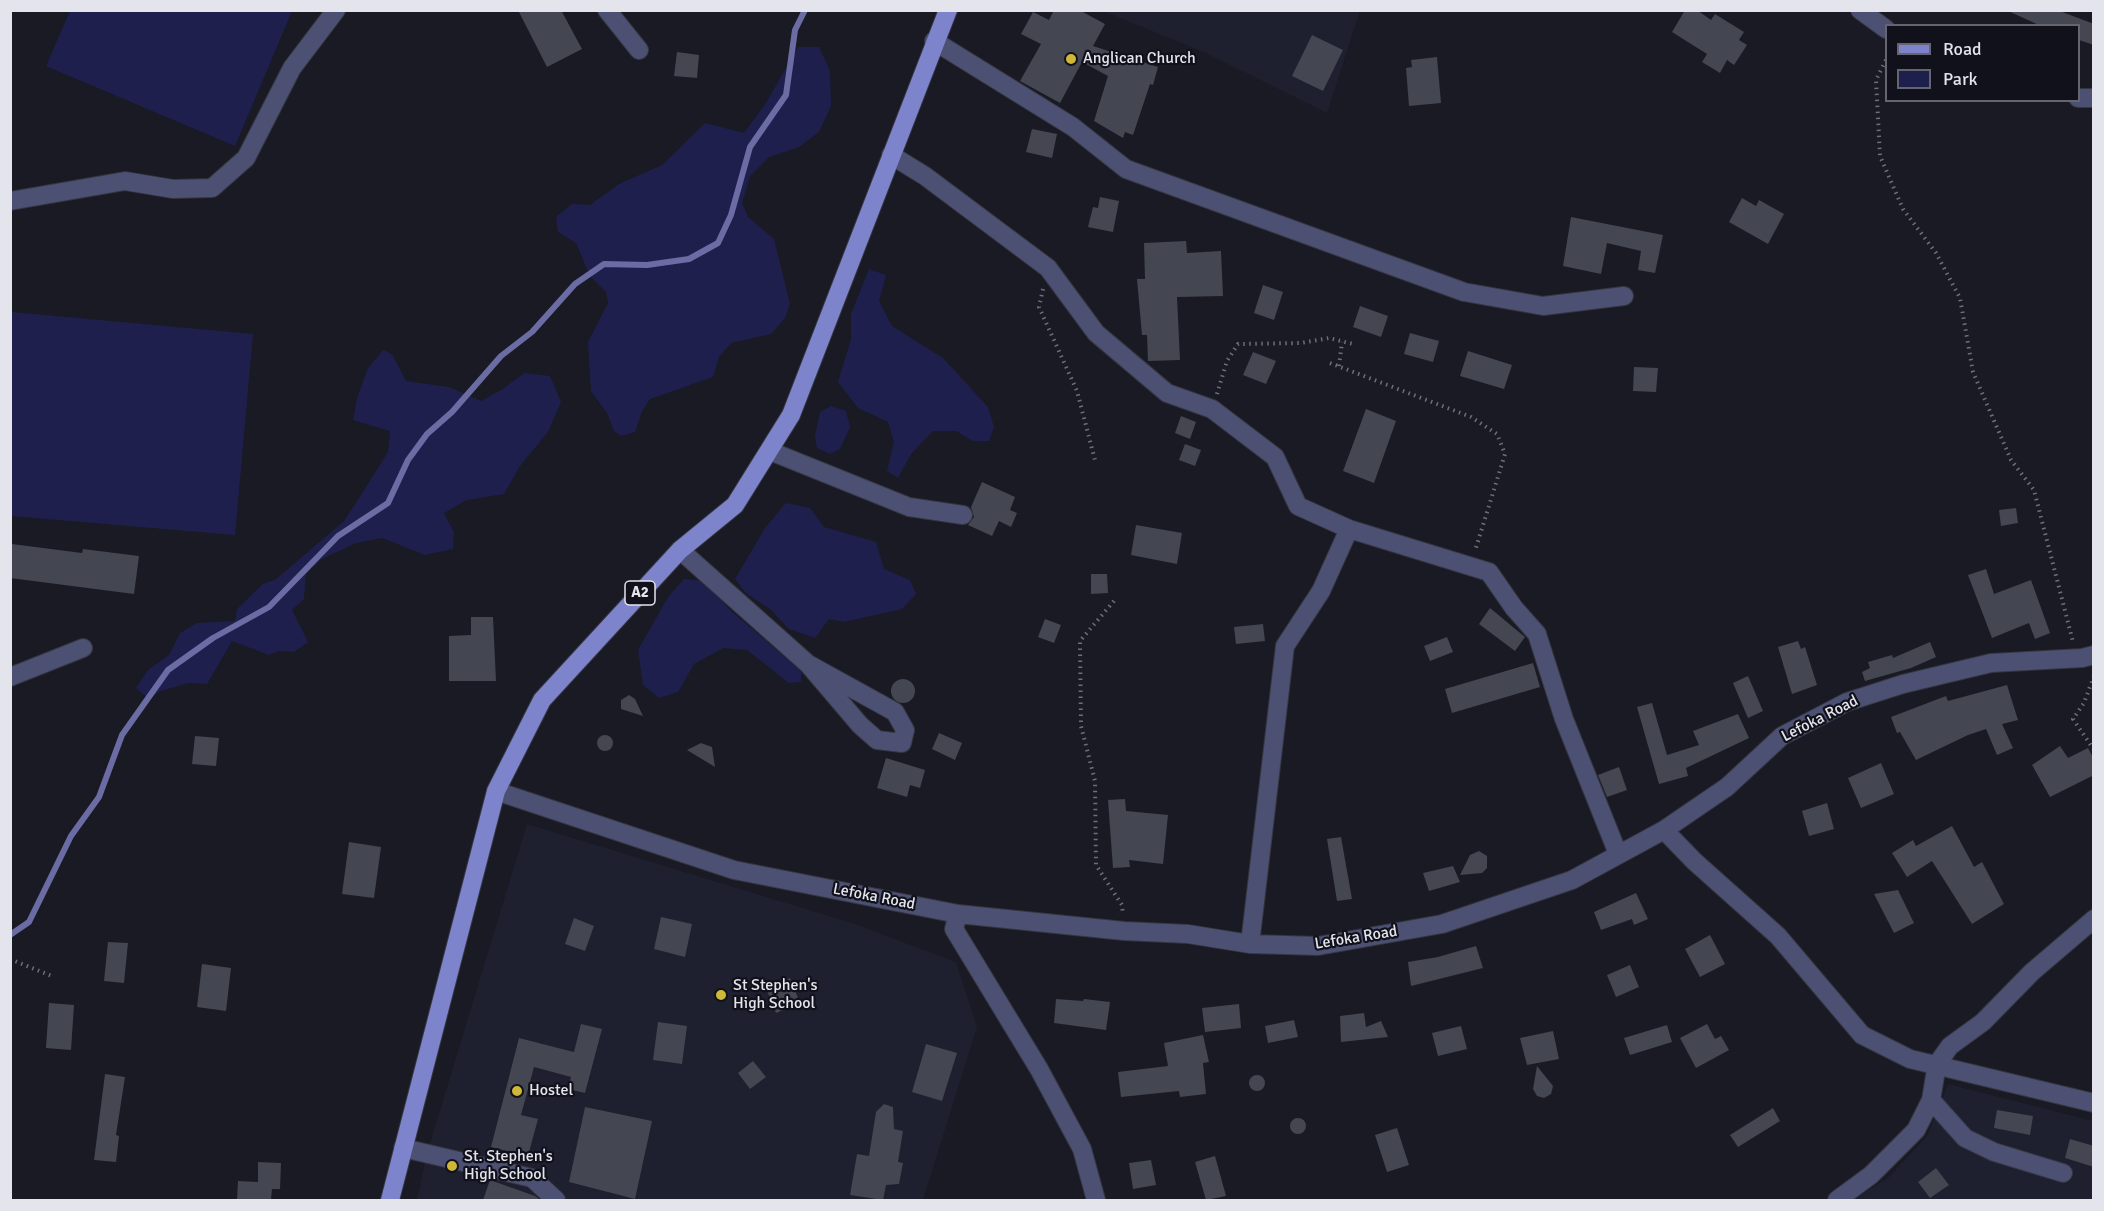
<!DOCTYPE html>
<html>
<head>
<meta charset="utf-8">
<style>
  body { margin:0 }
  #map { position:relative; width:2104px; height:1211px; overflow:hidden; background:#191a24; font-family:Signika,sans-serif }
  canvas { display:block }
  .frame { position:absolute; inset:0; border:12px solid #e3e4ec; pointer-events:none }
  .legend { position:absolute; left:1885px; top:24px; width:195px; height:78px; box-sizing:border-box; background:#10111b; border:2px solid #64656f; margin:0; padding:8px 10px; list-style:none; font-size:18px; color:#e3e4ec }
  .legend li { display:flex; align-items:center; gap:12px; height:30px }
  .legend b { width:30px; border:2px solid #64656f }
</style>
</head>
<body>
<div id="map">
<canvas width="2104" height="1211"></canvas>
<div class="frame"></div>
<ul class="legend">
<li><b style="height:8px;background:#7d84cc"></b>Road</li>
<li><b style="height:16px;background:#1f1f4d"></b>Park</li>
</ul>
</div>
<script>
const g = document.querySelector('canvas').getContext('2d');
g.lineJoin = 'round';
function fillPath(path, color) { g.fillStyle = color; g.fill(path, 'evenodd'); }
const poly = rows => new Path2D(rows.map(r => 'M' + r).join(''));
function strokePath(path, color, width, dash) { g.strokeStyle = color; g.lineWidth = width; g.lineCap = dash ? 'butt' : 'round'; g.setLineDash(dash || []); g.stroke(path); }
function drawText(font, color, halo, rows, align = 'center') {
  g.font = font + ' Signika,sans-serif'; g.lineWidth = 4.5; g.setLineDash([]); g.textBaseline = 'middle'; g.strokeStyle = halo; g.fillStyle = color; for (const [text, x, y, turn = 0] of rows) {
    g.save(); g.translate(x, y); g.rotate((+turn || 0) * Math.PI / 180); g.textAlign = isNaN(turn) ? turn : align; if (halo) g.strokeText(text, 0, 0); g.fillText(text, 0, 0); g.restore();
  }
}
const built = poly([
  [1103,11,1360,11,1327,113,1206,53],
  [527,824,855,924,956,962,977,1027,923,1200,417,1200,427,1153],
  [1948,1084,2093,1121,2093,1200,1853,1200,1889,1177,1927,1136]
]);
const green = poly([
  [70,11,70,10,292,11,235,146,46,66],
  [798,47,819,47,830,71,831,106,819,132,799,147,769,157,750,176,742,203,748,217,774,239,790,304,785,318,771,334,731,343,719,357,713,377,650,399,642,411,635,432,621,436,614,431,607,413,591,391,588,342,608,303,606,292,590,276,576,243,558,232,556,217,572,204,590,205,619,184,662,165,705,123,744,133,766,103],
  [869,269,886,275,879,301,892,326,943,358,988,407,994,427,989,441,973,441,956,431,933,431,911,454,898,478,887,471,894,442,888,422,858,408,838,382,851,339,851,314],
  [11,312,253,334,235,535,11,516],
  [383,350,392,354,406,381,449,387,481,401,503,389,524,373,550,376,561,402,548,432,520,466,504,494,467,500,444,513,454,532,453,549,425,555,382,538,356,543,322,559,306,574,304,599,292,610,308,642,294,652,279,651,269,655,232,641,207,684,189,683,160,691,149,699,136,688,148,670,169,655,180,633,197,623,235,621,237,609,263,584,275,580,344,521,361,495,388,452,390,431,353,420,357,398,368,368],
  [831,406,846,411,850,427,840,449,830,454,817,448,815,436,820,412],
  [786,503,810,508,824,527,876,542,884,569,910,580,916,594,902,609,844,622,829,619,815,638,789,629,770,609,746,593,735,579,765,528],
  [684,579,704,581,730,610,801,671,801,682,789,683,747,650,723,648,694,664,678,692,659,698,643,685,638,650,668,597]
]);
const stream = poly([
  [10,935,29,922,71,836,99,797,122,735,168,670,213,638,269,607,338,536,388,503,408,460,427,434,452,412,501,356,532,332,575,284,604,264,647,265,689,259,718,243,731,215,750,147,786,95,795,30,805,10]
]);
const building = poly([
  [518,10,561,10,582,49,547,67],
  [1054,10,1079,10,1105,24,1093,46,1158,67,1153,85,1150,84,1133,135,1125,132,1123,138,1094,121,1108,76,1082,62,1060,103,1020,81,1041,44,1021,34,1033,12,1049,20],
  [1685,10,1697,10,1711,20,1715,14,1744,32,1739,40,1747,45,1734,65,1727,60,1720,73,1702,62,1707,54,1672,32],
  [2006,10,2057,10,2094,24,2094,45,2079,40,2079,26,2041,26],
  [1312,35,1343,50,1323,91,1292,76],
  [677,52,699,55,697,78,674,76],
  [1437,57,1441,103,1409,106,1406,68,1412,67,1411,60],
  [1032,129,1057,134,1052,158,1026,152],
  [1100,197,1119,201,1113,232,1088,227,1093,207,1098,208],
  [1742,198,1756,206,1759,200,1784,214,1768,244,1729,222],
  [1571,217,1663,235,1655,273,1638,270,1641,251,1607,243,1601,274,1563,266],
  [1186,241,1187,253,1221,251,1223,296,1177,297,1180,360,1148,361,1147,335,1142,335,1137,279,1145,279,1144,243],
  [1263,285,1283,292,1274,320,1254,313],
  [1360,306,1388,316,1381,337,1353,327],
  [1410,333,1439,341,1433,362,1404,354],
  [1468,351,1512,365,1504,389,1460,376],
  [1253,352,1276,361,1266,384,1243,375],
  [1634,367,1658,368,1656,392,1633,391],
  [1366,409,1396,421,1374,483,1343,471],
  [1181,416,1196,422,1190,439,1175,433],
  [1185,444,1201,450,1195,466,1179,460],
  [982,482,1015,497,1010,510,1017,513,1011,527,999,521,992,536,968,525,974,517,971,507],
  [2016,508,2018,523,2001,526,1999,510],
  [1136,525,1182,533,1177,564,1131,555],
  [12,544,82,553,83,549,139,556,134,594,10,578],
  [1986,569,1994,594,2031,580,2050,633,2035,639,2029,623,1992,638,1968,575],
  [1091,574,1107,574,1108,593,1091,594],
  [1490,608,1525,637,1515,651,1479,624],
  [471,617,493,617,496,681,449,681,449,636,471,635],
  [1045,619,1061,625,1054,643,1038,637],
  [1263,624,1265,641,1236,644,1234,627],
  [1447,637,1453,652,1430,661,1424,646],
  [1798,641,1801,649,1805,647,1817,685,1792,694,1778,647],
  [1930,642,1936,657,1911,668,1865,681,1862,672,1870,668,1868,662,1892,655,1893,658],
  [1533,663,1540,687,1452,713,1445,689],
  [1748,676,1763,711,1748,718,1733,683],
  '891 691a12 12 0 1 1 24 0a12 12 0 1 1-24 0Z',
  [2007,685,2018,720,2002,724,2013,748,1997,755,1986,729,1968,735,1916,760,1900,732,1897,733,1891,717,1946,696,1948,701],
  [629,695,635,699,643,716,621,709,621,700],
  [1652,703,1667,755,1699,745,1693,731,1738,714,1749,738,1686,768,1688,776,1659,784,1637,707],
  [939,733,962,743,955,760,932,749],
  '597 743a8 8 0 1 1 16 0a8 8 0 1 1-16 0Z',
  [195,736,219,738,216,766,192,764],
  [701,743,712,747,715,767,687,750],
  [2060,746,2068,758,2088,748,2094,759,2094,775,2050,797,2032,765],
  [886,758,925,770,920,788,910,785,907,797,877,788],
  [1881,763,1894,794,1861,808,1848,778],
  [1619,767,1627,790,1607,797,1598,775],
  [1125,799,1126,811,1168,815,1163,864,1129,860,1130,867,1113,868,1108,800],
  [1827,803,1834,829,1809,836,1802,811],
  [1952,826,1974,867,1982,862,2004,904,1972,924,1932,861,1907,877,1892,853,1913,840,1916,846],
  [1341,837,1352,899,1337,901,1327,839],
  [349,842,381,847,374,898,342,894],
  [1479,851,1487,856,1487,868,1482,873,1460,875,1470,855],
  [1453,866,1460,882,1429,891,1423,873],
  [1898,890,1914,923,1894,933,1874,894],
  [1636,893,1648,919,1634,925,1632,919,1601,930,1594,912],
  [661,917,692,924,685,957,654,949],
  [574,918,594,926,585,951,565,944],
  [1710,935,1725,964,1700,977,1685,949],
  [108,942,128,943,124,983,104,981],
  [1476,946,1483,968,1411,986,1408,962,1438,957],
  [202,964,231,968,226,1011,197,1007],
  [1630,965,1639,987,1616,997,1607,975],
  [790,978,800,1003,776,1013,766,988],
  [1056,999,1083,1001,1084,999,1110,1002,1106,1030,1054,1023],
  [49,1003,74,1005,71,1050,46,1048],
  [1239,1004,1241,1028,1205,1032,1202,1008],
  [1364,1013,1366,1027,1381,1021,1388,1037,1341,1042,1340,1016],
  [1294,1020,1298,1037,1268,1043,1265,1026],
  [658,1022,687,1026,682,1064,653,1060],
  [581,1024,602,1029,585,1093,568,1089,571,1077,534,1067,521,1115,538,1119,528,1156,491,1147,519,1038,574,1052],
  [1707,1024,1715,1039,1721,1036,1729,1050,1696,1068,1680,1038],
  [1667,1025,1672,1042,1630,1055,1624,1038],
  [1461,1026,1467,1049,1438,1056,1432,1033],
  [1553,1031,1559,1059,1527,1065,1520,1038],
  [1203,1035,1209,1062,1203,1063,1206,1094,1180,1097,1179,1091,1121,1097,1118,1072,1168,1066,1164,1043],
  [926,1044,957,1053,942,1101,912,1092],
  [753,1061,766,1077,750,1089,738,1073],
  [1537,1066,1553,1086,1551,1094,1544,1098,1537,1096,1533,1089],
  [105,1074,125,1077,116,1135,119,1136,116,1162,94,1160],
  '1249 1083a8 8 0 1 1 16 0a8 8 0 1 1-16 0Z',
  [884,1104,893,1107,894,1129,903,1131,898,1162,903,1163,899,1184,886,1185,883,1200,850,1195,857,1154,869,1156,876,1112],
  [585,1107,652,1121,635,1199,569,1182],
  [1773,1108,1780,1121,1738,1147,1730,1135],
  [1997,1110,2033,1116,2030,1135,1994,1128],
  '1290 1126a8 8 0 1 1 16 0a8 8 0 1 1-16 0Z',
  [1397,1128,1409,1165,1387,1172,1375,1135],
  [2070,1139,2094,1146,2094,1167,2065,1158],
  [1215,1156,1226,1196,1206,1200,1195,1162],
  [1151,1160,1156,1185,1133,1189,1129,1163],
  [258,1162,281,1163,280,1189,272,1189,271,1200,237,1200,238,1181,258,1182],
  [1936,1168,1949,1185,1930,1198,1918,1182],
  [490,1180,535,1196,540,1200,483,1200]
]);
const path = poly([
  [1886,60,1876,80,1880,156,1903,209,1936,253,1960,298,1973,372,2011,460,2034,490,2073,642],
  [1043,289,1039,307,1077,391,1096,464],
  [1330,363,1471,417,1497,434,1505,454,1475,551],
  [1339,366,1342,342],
  [1217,394,1227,361,1238,344,1301,343,1329,338,1353,344],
  [1114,601,1080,641,1081,726,1095,781,1096,865,1122,905,1123,915],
  [2094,676,2084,703,2073,719,2094,750],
  [10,959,54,977]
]);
const minor = poly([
  [607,10,639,50],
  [1860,10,1886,29],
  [934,41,1073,127,1126,169,1464,292,1543,306,1624,296],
  [2078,98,2094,98],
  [891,155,925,176,1048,268,1096,333,1167,393,1212,409,1275,457,1298,506,1349,529,1489,572,1514,608,1537,634,1564,719,1618,854],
  [10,201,125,181,173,189,212,188,246,158,292,68,336,10],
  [770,451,909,507,963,515],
  [680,550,808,664,860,725,877,740,902,743,905,730,895,712,808,664],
  [10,677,83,648],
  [496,791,734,870,958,914,1124,931,1188,934,1250,944,1318,946,1442,924,1572,880,1664,830,1727,787,1782,736,1847,702,1903,684,1991,663,2082,658,2094,655],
  [1664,830,1694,861,1778,936,1862,1035,1910,1059,2094,1103],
  [958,914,954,929,1039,1069,1082,1149,1096,1200],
  [1250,944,1285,646,1321,591,1349,529],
  [1931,1100,1965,1138,1994,1152,2063,1173],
  [403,1148,532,1178,556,1200],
  [1837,1200,1871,1175,1916,1130,1931,1100,1937,1064,1950,1046,1983,1022,2032,972,2094,919]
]);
const major = poly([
  [390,1200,496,791,542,700,680,550,735,505,791,415,948,10]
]);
const markers = [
  [1071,59,6,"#cfb837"],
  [721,995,6,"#cfb837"],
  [517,1091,6,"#cfb837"],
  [452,1166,6,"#cfb837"]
];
const shields = [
  [640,593,30]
];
const shieldNames = [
  ["A2",640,593]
];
const poiNames = [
  ["Anglican Church",1083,59],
  ["St Stephen's",733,986],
  ["High School",733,1004],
  ["Hostel",529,1091],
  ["St. Stephen's",464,1157],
  ["High School",464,1175]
];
const streetNames = [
  ["Lefoka Road",1820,719,-27],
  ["Lefoka Road",874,897,11],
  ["Lefoka Road",1356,938,-9]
];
fillPath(built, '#1e1f2f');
fillPath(green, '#1f1f4d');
strokePath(stream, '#6c6ca5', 6);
fillPath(building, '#444651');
strokePath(minor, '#353640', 20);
strokePath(major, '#353640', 20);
strokePath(path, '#6e6f78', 4, [1.5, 4.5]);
strokePath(minor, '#4c5072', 18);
strokePath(major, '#7d84cc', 18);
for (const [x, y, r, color] of markers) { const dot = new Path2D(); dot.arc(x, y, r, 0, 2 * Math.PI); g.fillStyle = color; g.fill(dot); strokePath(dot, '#10111b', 2); }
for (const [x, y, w] of shields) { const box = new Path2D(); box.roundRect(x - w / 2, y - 12, w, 24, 4.5); g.fillStyle = '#10111b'; g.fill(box); strokePath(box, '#e3e4ec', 1.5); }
drawText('bold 15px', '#e3e4ec', null, shieldNames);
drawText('16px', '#e3e4ec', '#10111b', poiNames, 'left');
drawText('16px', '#e3e4ec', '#10111b', streetNames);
</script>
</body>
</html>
